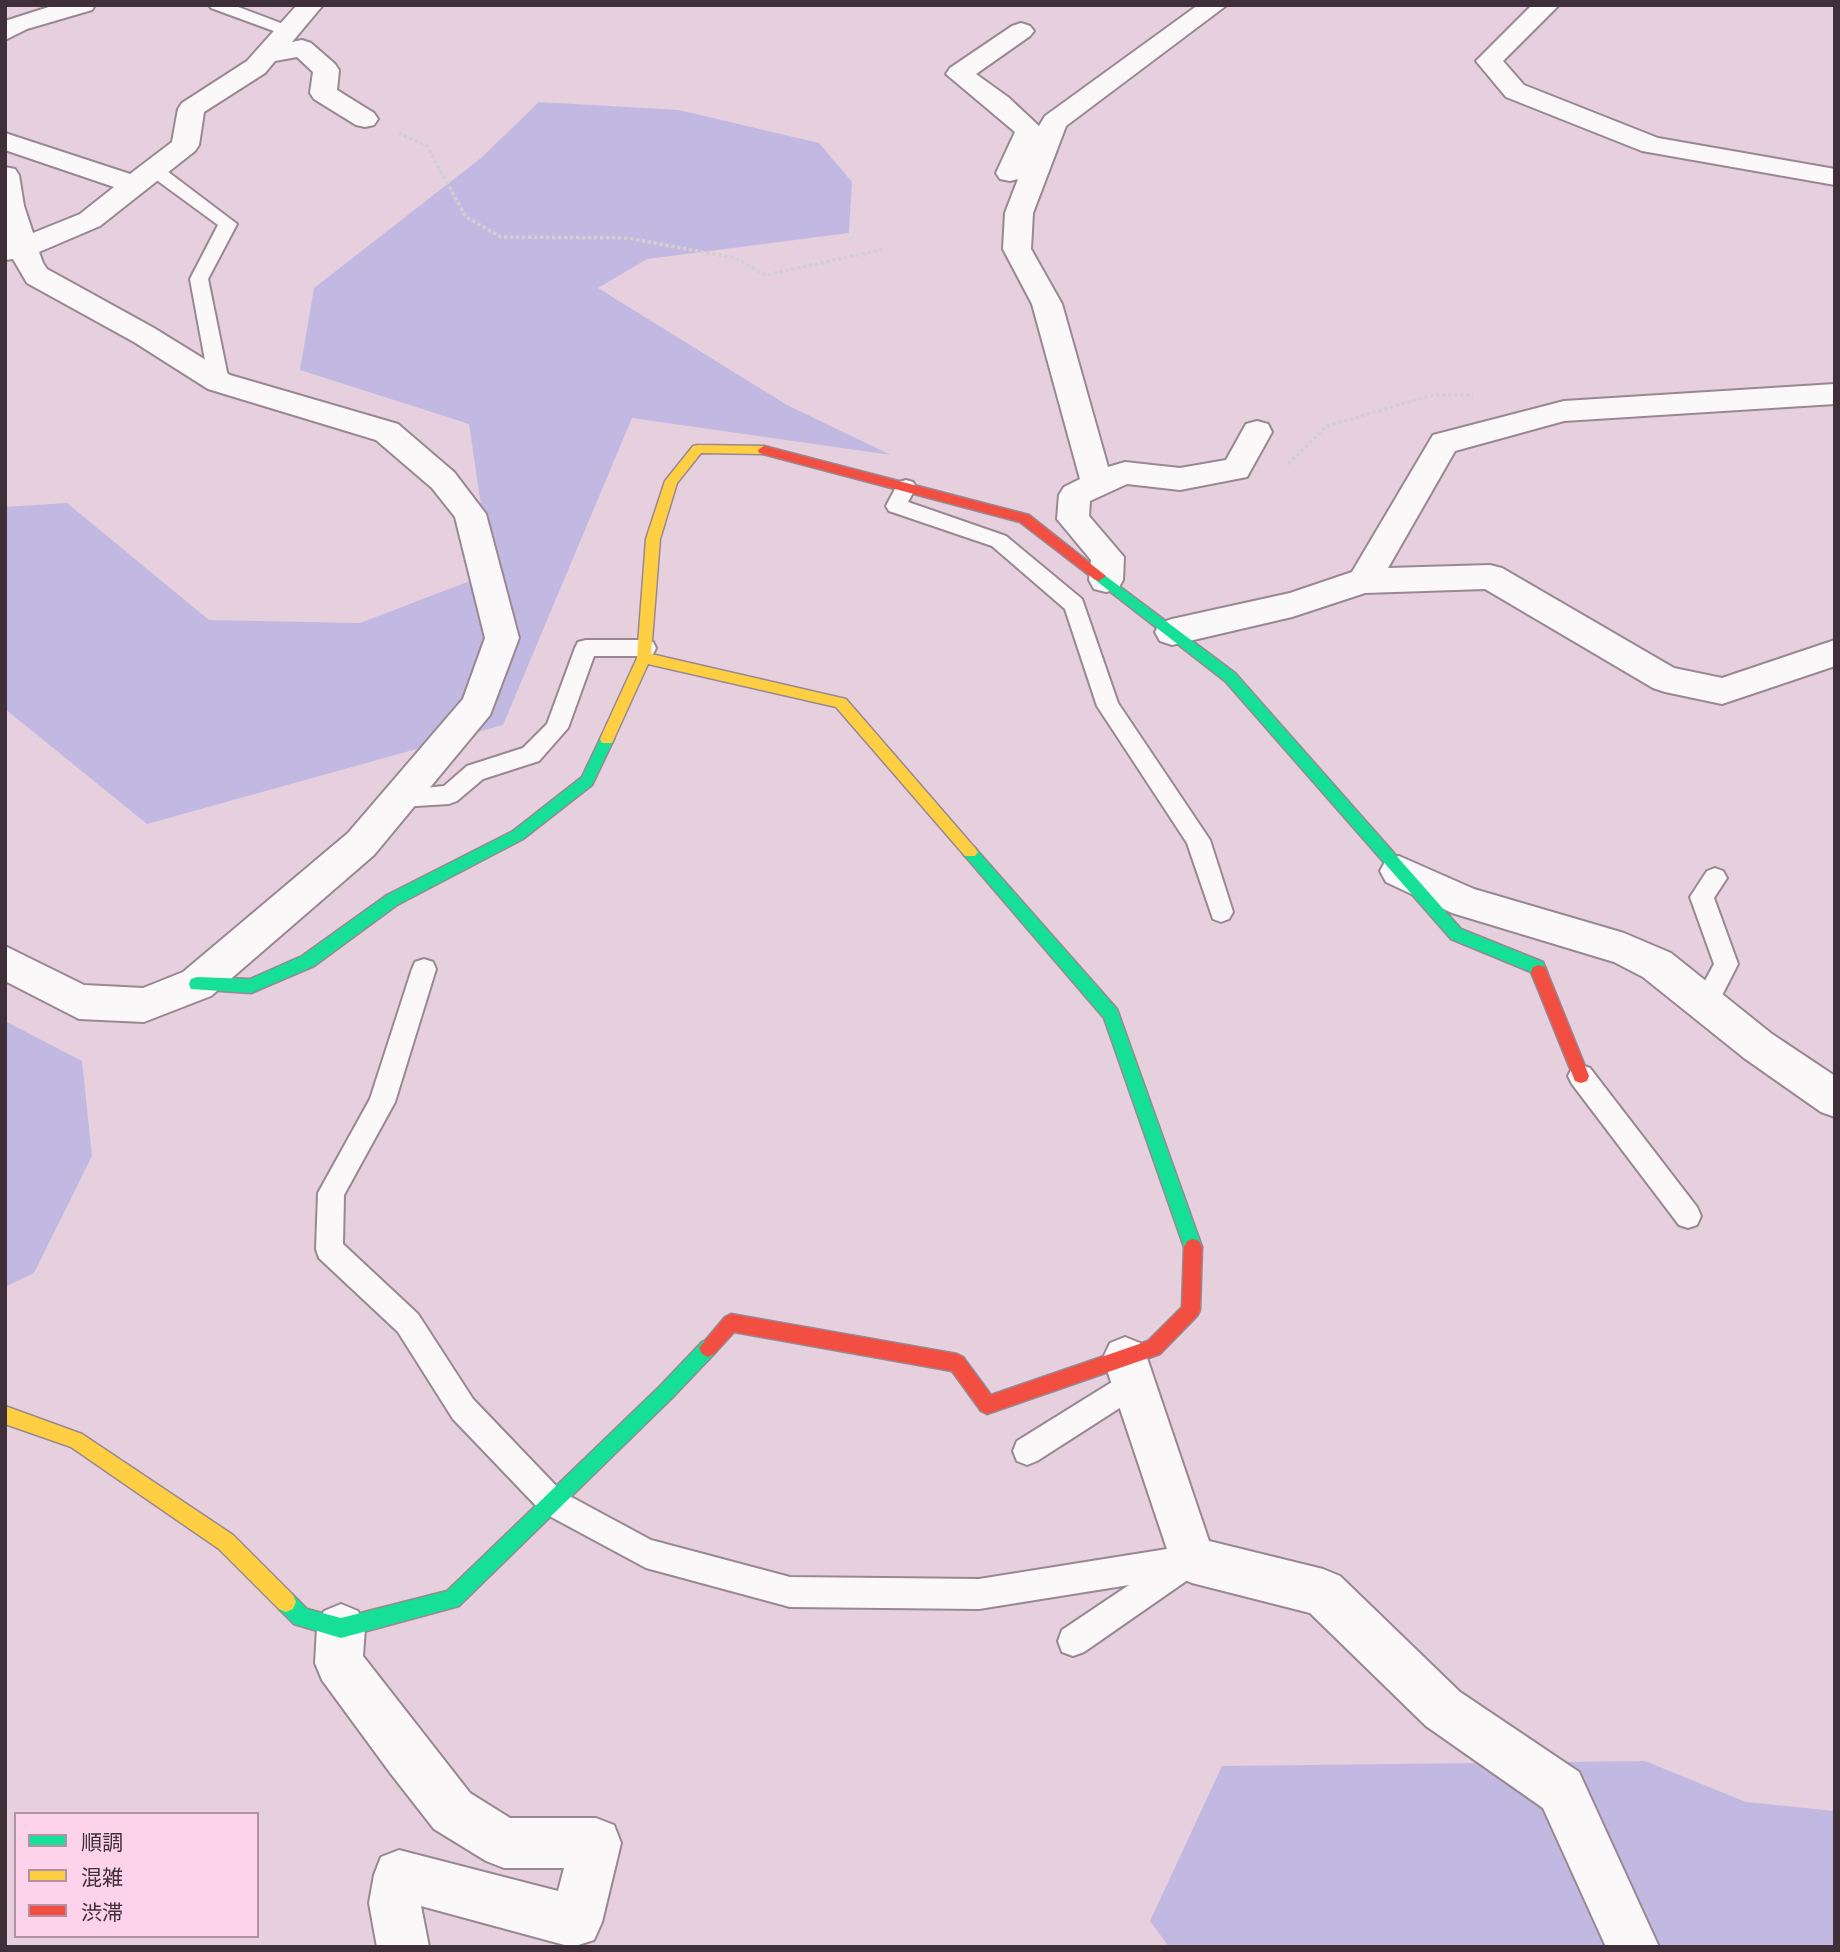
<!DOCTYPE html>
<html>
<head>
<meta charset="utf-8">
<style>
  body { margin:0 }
  #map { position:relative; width:1840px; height:1952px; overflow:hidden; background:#e6d0dd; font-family:"Exo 2","Noto Sans JP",sans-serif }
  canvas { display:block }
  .frame { position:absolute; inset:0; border:7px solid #3f2f38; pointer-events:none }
  .legend { position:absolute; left:14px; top:1812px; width:245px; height:126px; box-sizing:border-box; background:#fdd3eb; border:2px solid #b191a3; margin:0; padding:9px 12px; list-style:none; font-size:21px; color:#3f2f38 }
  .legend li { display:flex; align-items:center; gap:14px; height:35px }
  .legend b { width:35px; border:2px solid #b191a3 }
</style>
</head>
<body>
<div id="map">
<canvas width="1840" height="1952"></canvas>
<div class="frame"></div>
<ul class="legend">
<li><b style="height:9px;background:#16e098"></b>順調</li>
<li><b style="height:9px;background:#ffcf43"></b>混雑</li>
<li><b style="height:9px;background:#f24e42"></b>渋滞</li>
</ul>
</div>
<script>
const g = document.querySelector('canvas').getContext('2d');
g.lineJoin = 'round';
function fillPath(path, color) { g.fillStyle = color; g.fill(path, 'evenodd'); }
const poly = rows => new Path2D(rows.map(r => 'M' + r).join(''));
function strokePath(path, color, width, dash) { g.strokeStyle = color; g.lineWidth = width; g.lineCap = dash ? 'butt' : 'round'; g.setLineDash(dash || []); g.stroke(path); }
const green = poly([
  [539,102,679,110,819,143,852,182,849,233,647,259,598,288,787,405,891,455,632,418,503,725,147,824,5,709,5,507,67,503,209,620,360,623,491,573,469,424,300,370,314,288,481,158],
  [5,1021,82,1061,92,1156,34,1273,5,1287],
  [1645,1761,1746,1802,1835,1811,1835,1947,1169,1947,1150,1921,1222,1766]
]);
const path = poly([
  [398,133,427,146,466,217,501,237,628,238,734,258,766,275,884,249],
  [1288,464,1327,426,1433,395,1473,395]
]);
const lane = poly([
  [209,5,233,5,294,28,296,31,294,34,282,34,211,8,209,5],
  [153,164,159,165,237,224,208,279,229,382,226,387,219,388,212,387,209,382,190,279,218,225,147,173,144,169,147,165,153,164],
  [906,480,913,482,916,487,908,502,1006,536,1082,599,1118,703,1210,840,1233,912,1229,919,1221,922,1213,919,1187,843,1097,706,1065,609,992,546,889,511,886,506,896,487,899,482,906,480],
  [586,640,645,640,653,642,656,648,653,654,645,656,594,656,568,728,539,761,483,779,457,801,449,804,400,807,392,805,389,798,392,791,444,786,467,766,523,748,547,724,575,648,578,642,586,640],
  [1715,868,1723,871,1727,878,1714,898,1738,964,1714,1011,1705,1014,1696,1011,1693,1003,1714,964,1690,897,1707,871,1715,868],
  [424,959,433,962,436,969,395,1102,344,1195,343,1244,418,1314,473,1399,562,1492,651,1540,790,1577,979,1579,1192,1545,1202,1550,1207,1560,1202,1570,1084,1652,1073,1656,1062,1652,1058,1641,1062,1630,1129,1585,979,1609,790,1607,646,1568,542,1512,453,1419,398,1332,319,1258,316,1249,318,1193,370,1099,412,969,415,962,424,959],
  [1581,1065,1590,1068,1697,1207,1701,1216,1697,1225,1688,1228,1679,1225,1572,1084,1568,1076,1572,1068,1581,1065],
  [1133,1369,1143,1373,1147,1383,1143,1393,1037,1461,1027,1465,1017,1461,1013,1451,1017,1441,1133,1369]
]);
const street = poly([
  [55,5,95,5,92,10,27,29,5,40,5,21,55,5],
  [297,5,323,5,292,42,302,40,311,43,335,64,339,70,337,90,374,113,378,119,374,125,365,127,356,125,314,99,310,93,313,72,297,57,275,61,265,73,204,112,199,145,195,151,100,226,39,252,43,263,47,269,154,328,230,375,398,424,454,472,486,514,519,638,490,715,374,855,211,996,144,1022,79,1019,5,981,5,946,84,985,143,988,183,972,348,833,463,699,485,638,455,517,432,488,376,440,208,389,134,342,27,283,13,259,5,260,5,242,7,242,5,167,15,169,19,175,24,206,33,233,80,214,114,187,5,150,5,133,130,174,172,142,178,109,182,103,247,61,297,5],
  [1198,5,1227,5,1066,126,1033,213,1031,249,1062,304,1108,467,1125,462,1180,468,1226,460,1246,424,1257,421,1268,424,1272,432,1247,477,1180,490,1127,484,1090,501,1089,516,1124,557,1123,580,1118,589,1106,592,1094,589,1089,580,1091,560,1057,519,1059,495,1064,487,1080,479,1032,304,1003,249,1005,213,1018,179,1010,181,1000,179,996,173,1015,132,946,74,950,68,1012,26,1021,23,1030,26,1034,31,1030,36,976,74,1008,97,1039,126,1045,116,1198,5],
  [1532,5,1559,5,1503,61,1524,85,1658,138,1835,169,1835,185,1642,151,1506,97,1476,61,1532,5],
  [1835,384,1835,404,1564,421,1455,451,1388,568,1490,565,1502,568,1674,668,1722,678,1835,640,1835,666,1722,704,1665,692,1653,688,1485,589,1365,593,1292,617,1172,645,1160,641,1155,632,1160,623,1172,619,1290,593,1352,572,1433,435,1564,401,1835,384],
  [1399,856,1474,889,1624,933,1671,953,1772,1034,1835,1076,1835,1117,1821,1112,1744,1058,1643,977,1614,962,1452,913,1386,882,1380,871,1386,860,1399,856],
  [1125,1337,1140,1343,1147,1358,1209,1541,1323,1569,1340,1576,1460,1692,1579,1772,1659,1947,1606,1947,1543,1808,1426,1726,1310,1613,1192,1583,1176,1576,1103,1358,1110,1343,1125,1337],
  [341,1604,358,1611,365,1628,363,1656,470,1793,510,1818,596,1818,614,1825,621,1843,602,1922,594,1940,572,1947,421,1906,429,1947,377,1947,369,1903,374,1875,381,1857,399,1850,558,1891,564,1868,504,1868,486,1861,434,1829,391,1774,322,1680,315,1663,317,1628,324,1611,341,1604]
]);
const fast = poly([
  [1099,571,1235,673,1461,929,1543,962,1547,972,1545,977,1539,979,1533,977,1531,972,1451,939,1225,681,1094,579,1092,576,1099,571],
  [607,733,614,739,592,785,523,839,397,905,314,966,251,993,191,989,189,984,191,979,197,977,250,979,302,956,387,895,513,831,582,777,602,735,607,733],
  [970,846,975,848,1117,1009,1202,1247,1199,1253,1193,1255,1187,1253,1184,1247,1104,1018,965,856,962,852,965,848,970,846],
  [708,1339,714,1342,717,1348,714,1354,672,1398,459,1606,341,1638,294,1624,279,1609,276,1602,279,1595,286,1592,293,1595,307,1609,341,1618,447,1591,660,1386,702,1342,708,1339]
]);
const slow = poly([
  [698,445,764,446,770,450,764,454,701,453,677,483,660,539,651,654,846,699,975,848,978,852,975,856,965,856,836,707,648,664,612,743,602,743,600,739,637,658,646,539,665,481,693,446,698,445],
  [5,1406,82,1434,233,1535,293,1595,296,1602,293,1609,286,1612,279,1609,219,1549,71,1447,5,1424,5,1406]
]);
const jam = poly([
  [764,446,1029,515,1106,576,1099,581,1094,579,1020,522,759,453,758,450,764,446],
  [1539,965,1545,967,1547,972,1589,1076,1587,1081,1581,1083,1575,1081,1573,1076,1531,972,1533,967,1539,965],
  [1193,1239,1199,1241,1202,1247,1200,1310,1197,1316,1160,1354,987,1414,981,1411,952,1371,734,1332,714,1354,708,1357,702,1354,699,1348,725,1317,731,1314,957,1354,963,1357,991,1395,1148,1341,1182,1307,1184,1247,1187,1241,1193,1239]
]);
fillPath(green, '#c2b9e2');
strokePath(lane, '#988892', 4);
strokePath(street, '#988892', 4);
strokePath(fast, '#988892', 3);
strokePath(slow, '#988892', 3);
strokePath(jam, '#988892', 3);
strokePath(path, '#d4ced2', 3.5, [3.5, 2.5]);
fillPath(lane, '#fbf8fa');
fillPath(street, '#fbf8fa');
fillPath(fast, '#16e098');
fillPath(slow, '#ffcf43');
fillPath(jam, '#f24e42');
</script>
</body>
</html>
